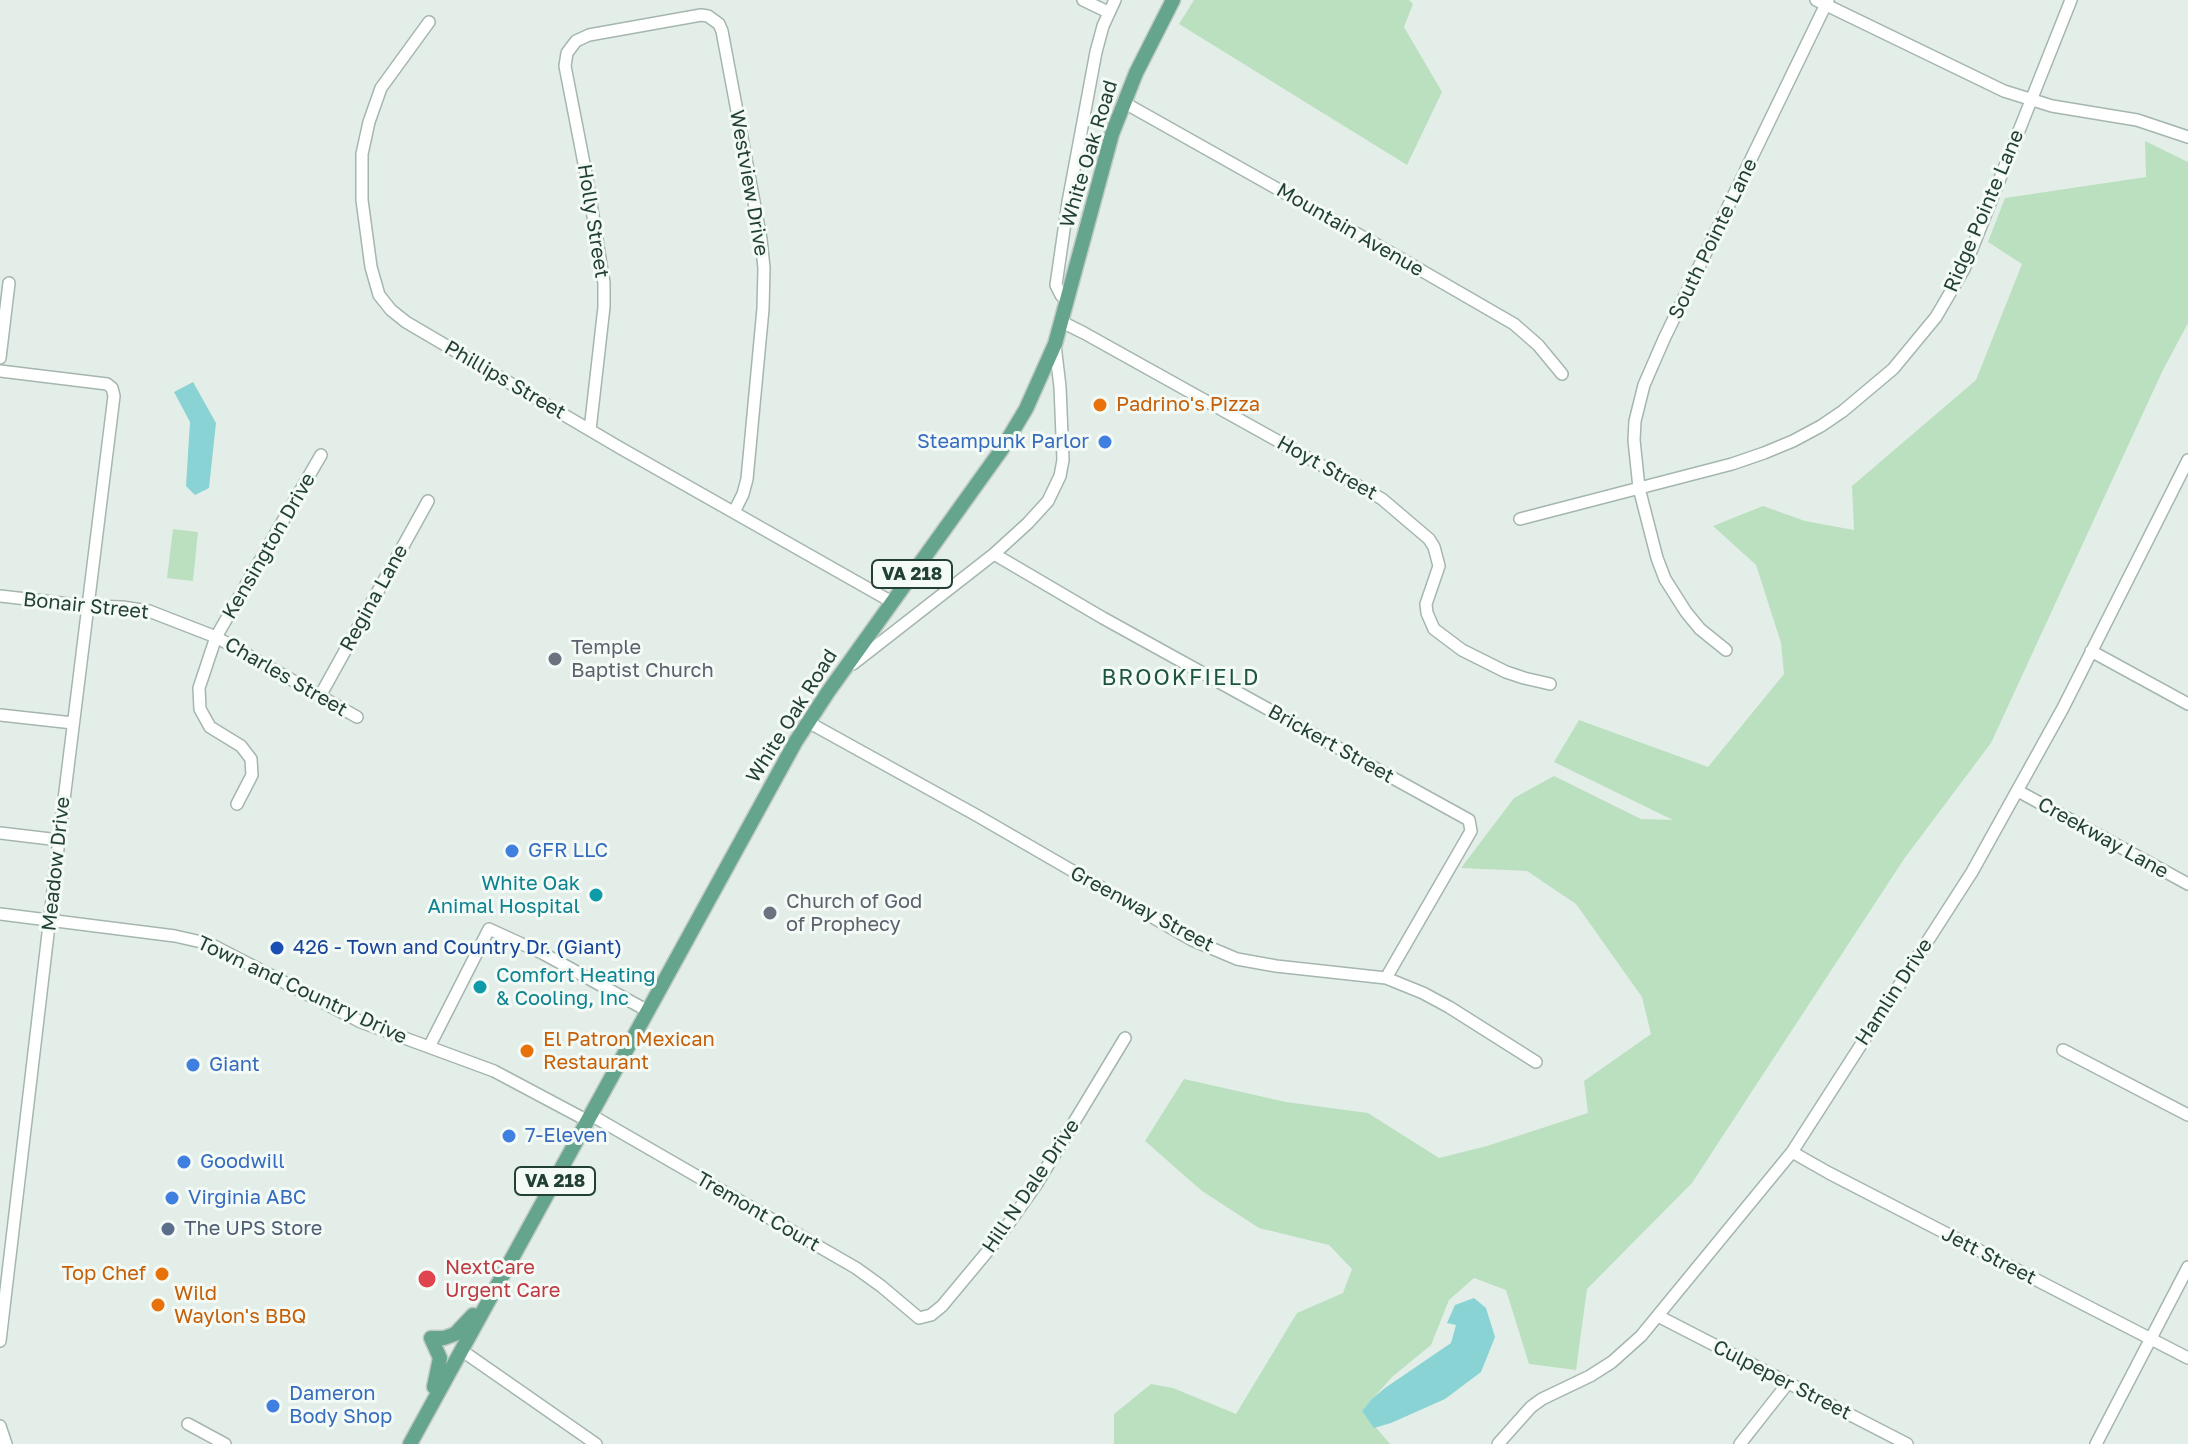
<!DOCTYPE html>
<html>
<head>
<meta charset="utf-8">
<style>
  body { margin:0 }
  canvas { display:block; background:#e3eee8 }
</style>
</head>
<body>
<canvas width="2188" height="1444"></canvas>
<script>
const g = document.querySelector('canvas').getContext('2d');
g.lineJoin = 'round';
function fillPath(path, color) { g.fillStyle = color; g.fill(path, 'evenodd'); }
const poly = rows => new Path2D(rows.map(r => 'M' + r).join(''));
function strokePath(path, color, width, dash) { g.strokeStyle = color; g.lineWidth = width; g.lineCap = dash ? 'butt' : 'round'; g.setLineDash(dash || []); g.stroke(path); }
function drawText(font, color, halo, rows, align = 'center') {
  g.font = font + ' "Golos Text",sans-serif'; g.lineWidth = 6; g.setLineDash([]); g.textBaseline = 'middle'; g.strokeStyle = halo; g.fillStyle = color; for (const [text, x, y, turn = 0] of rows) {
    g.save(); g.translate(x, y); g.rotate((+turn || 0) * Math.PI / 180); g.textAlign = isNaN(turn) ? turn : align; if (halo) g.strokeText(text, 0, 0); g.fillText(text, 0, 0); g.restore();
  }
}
const green = poly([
  [1194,0,1409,0,1413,4,1404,27,1442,92,1407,165,1179,24],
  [2145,141,2188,162,2188,323,2162,372,1991,743,1904,859,1692,1183,1587,1289,1576,1370,1529,1364,1506,1290,1474,1278,1449,1300,1431,1345,1392,1377,1362,1411,1390,1444,1114,1444,1114,1414,1151,1384,1173,1388,1236,1414,1297,1313,1343,1293,1352,1269,1329,1245,1259,1228,1202,1191,1145,1141,1184,1079,1286,1102,1368,1113,1439,1158,1487,1146,1588,1113,1584,1081,1651,1034,1642,997,1576,904,1527,871,1461,868,1514,798,1554,776,1641,819,1673,820,1554,762,1579,720,1708,767,1784,674,1781,643,1756,565,1713,526,1763,506,1805,521,1854,530,1852,486,1976,380,2022,264,1988,242,2005,198,2146,177],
  [173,529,198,532,193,581,167,578]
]);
const water = poly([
  [193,382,216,423,209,488,195,495,186,486,190,422,174,392],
  [1474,1298,1486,1308,1495,1337,1481,1372,1445,1399,1391,1423,1374,1428,1362,1411,1372,1399,1385,1388,1451,1343,1456,1325,1447,1323,1455,1305]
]);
const minor = poly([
  [1083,0,1108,12],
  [1816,0,2004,91,2052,106,2137,120,2188,137],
  [429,22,381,88,369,122,362,154,362,200,371,267,379,295,391,310,406,322,622,449,892,602],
  [1123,102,1386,250,1514,324,1538,345,1562,374],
  [1067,301,1061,295,1056,285,1068,202,1096,52,1103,26,1115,0],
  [1062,322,1084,333,1382,499,1429,539,1434,547,1439,566,1426,604,1427,613,1434,629,1462,650,1506,672,1524,678,1550,684],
  [0,358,9,283],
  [0,371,107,384,112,388,114,396,59,840,0,1341],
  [590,430,604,307,604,283,587,179,565,66,567,53,576,41,589,35,701,15,708,16,719,24,722,31,761,239,764,268,763,309,747,479,743,494,734,512],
  [1520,519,1732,464,1764,453,1793,441,1821,426,1843,411,1893,369,1936,317,1964,269,2071,0],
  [994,554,1103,618,1469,820,1471,831,1386,978],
  [0,596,88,606,122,607,149,611,216,637,357,717],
  [1726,650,1700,629,1686,612,1665,579,1657,558,1639,488,1634,440,1635,421,1644,385,1664,339,1828,0],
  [2091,651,2188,704],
  [853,664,994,554,1028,523,1048,501,1060,476,1063,460,1060,387,1055,345],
  [320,696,428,501],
  [0,715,73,723],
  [808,722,976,815,1192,940,1237,959,1276,966,1386,978,1423,993,1449,1007,1536,1062],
  [2018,791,2188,884],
  [237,804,252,775,251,759,241,746,210,727,200,709,199,688,216,637,321,455],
  [0,833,59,840],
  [0,914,175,936,210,944,361,1022,494,1071,588,1121],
  [429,1047,489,929,544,954,648,1011],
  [2063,1050,2188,1115],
  [591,1115,856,1268,881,1286,919,1318,931,1315,942,1306,997,1240,1036,1185,1125,1038],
  [1792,1152,1829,1173,2188,1358],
  [1658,1316,1907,1444],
  [461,1350,596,1444],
  [188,1424,225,1444],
  [0,1426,6,1444],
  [1498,1444,1531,1407,1542,1399,1590,1376,1612,1362,1641,1336,1792,1152,1972,872,2063,708,2188,460],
  [1740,1444,1788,1383],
  [2096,1444,2188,1267]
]);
const major = poly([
  [434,1387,440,1358,431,1338,444,1338,455,1334,473,1315],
  [410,1444,796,741,828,692,1002,449,1026,409,1055,344,1112,134,1136,73,1173,0]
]);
const markers = [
  [1100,405,8,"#e8710a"],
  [1105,442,8,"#3f7fe0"],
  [555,659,8,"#6b7280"],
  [512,851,8,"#3f7fe0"],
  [596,895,8,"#0f9aa8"],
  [770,913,8,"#6b7280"],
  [277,948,8,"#1a4fb4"],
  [480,987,8,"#0f9aa8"],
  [527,1051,8,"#e8710a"],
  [193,1065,8,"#3f7fe0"],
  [509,1136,8,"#3f7fe0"],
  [184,1162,8,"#3f7fe0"],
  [172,1198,8,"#3f7fe0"],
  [168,1229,8,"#5c6f8a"],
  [162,1274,8,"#e8710a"],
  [427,1279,10,"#e0444e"],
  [158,1305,8,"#e8710a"],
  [273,1406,8,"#3f7fe0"]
];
const shields = [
  [912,574,80],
  [555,1181,80]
];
const shieldNames = [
  ["VA 218",912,574],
  ["VA 218",555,1181]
];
const streetNames = [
  ["White Oak Road",1089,154,-73],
  ["Westview Drive",749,183,80],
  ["Ridge Pointe Lane",1984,211,-67],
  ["Holly Street",593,221,81],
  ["Mountain Avenue",1350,230,30],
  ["South Pointe Lane",1713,239,-64],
  ["Phillips Street",505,380,30],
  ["Hoyt Street",1327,468,29],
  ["Kensington Drive",269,546,-60],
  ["Regina Lane",374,598,-61],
  ["Bonair Street",86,606,6],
  ["Charles Street",286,677,30],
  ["White Oak Road",792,716,-58],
  ["Brickert Street",1331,744,29],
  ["Creekway Lane",2103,838,29],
  ["Meadow Drive",56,864,-84],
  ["Greenway Street",1142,909,28],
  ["Town and Country Drive",302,990,25],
  ["Hamlin Drive",1894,992,-57],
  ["Hill N Dale Drive",1031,1186,-56],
  ["Tremont Court",758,1212,30],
  ["Jett Street",1989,1256,27],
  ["Culpeper Street",1782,1380,27]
];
const foodNames = [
  ["Padrino's Pizza",1116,405],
  ["El Patron Mexican",543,1040],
  ["Restaurant",543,1063],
  ["Top Chef",146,1274,"right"],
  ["Wild",174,1294],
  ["Waylon's BBQ",174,1317]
];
const shopNames = [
  ["Steampunk Parlor",1089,442,"right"],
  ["GFR LLC",528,851],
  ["Giant",209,1065],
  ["7-Eleven",525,1136],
  ["Goodwill",200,1162],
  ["Virginia ABC",188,1198],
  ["Dameron",289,1394],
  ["Body Shop",289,1417]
];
const worshipNames = [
  ["Temple",571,648],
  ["Baptist Church",571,671],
  ["Church of God",786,902],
  ["of Prophecy",786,925]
];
const cultureNames = [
  ["White Oak",580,884],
  ["Animal Hospital",580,907],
  ["Comfort Heating",496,976,"left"],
  ["& Cooling, Inc",496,999,"left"]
];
const transitNames = [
  ["426 - Town and Country Dr. (Giant)",293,948]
];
const serviceNames = [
  ["The UPS Store",184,1229]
];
const healthNames = [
  ["NextCare",445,1268],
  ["Urgent Care",445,1291]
];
const neighbourhoodNames = [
  ["BROOKFIELD",1181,678]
];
fillPath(green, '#bbe0c0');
fillPath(water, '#89d3d5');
strokePath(minor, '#a5b6ae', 14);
strokePath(major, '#c1cac6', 17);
strokePath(minor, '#fff', 11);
strokePath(major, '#66a58d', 14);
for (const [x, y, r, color] of markers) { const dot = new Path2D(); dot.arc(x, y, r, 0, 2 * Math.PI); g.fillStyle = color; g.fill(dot); strokePath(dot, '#f4faf6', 3); }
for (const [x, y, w] of shields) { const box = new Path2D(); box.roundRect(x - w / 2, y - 14, w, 28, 6); g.fillStyle = '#f4faf6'; g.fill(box); strokePath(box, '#224034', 2); }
drawText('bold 18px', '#224034', null, shieldNames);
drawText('20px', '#224034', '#f4faf6', streetNames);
drawText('20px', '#c56008', '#f4faf6', foodNames, 'left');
drawText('20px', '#366cbe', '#f4faf6', shopNames, 'left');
drawText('20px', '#5b616d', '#f4faf6', worshipNames, 'left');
drawText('20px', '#0d838f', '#f4faf6', cultureNames, 'right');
drawText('20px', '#164399', '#f4faf6', transitNames, 'left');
drawText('20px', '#4e5e75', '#f4faf6', serviceNames, 'left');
drawText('20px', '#be3a42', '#f4faf6', healthNames, 'left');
g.letterSpacing = '2px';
drawText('22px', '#1c543f', '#f4faf6', neighbourhoodNames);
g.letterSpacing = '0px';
</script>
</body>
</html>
